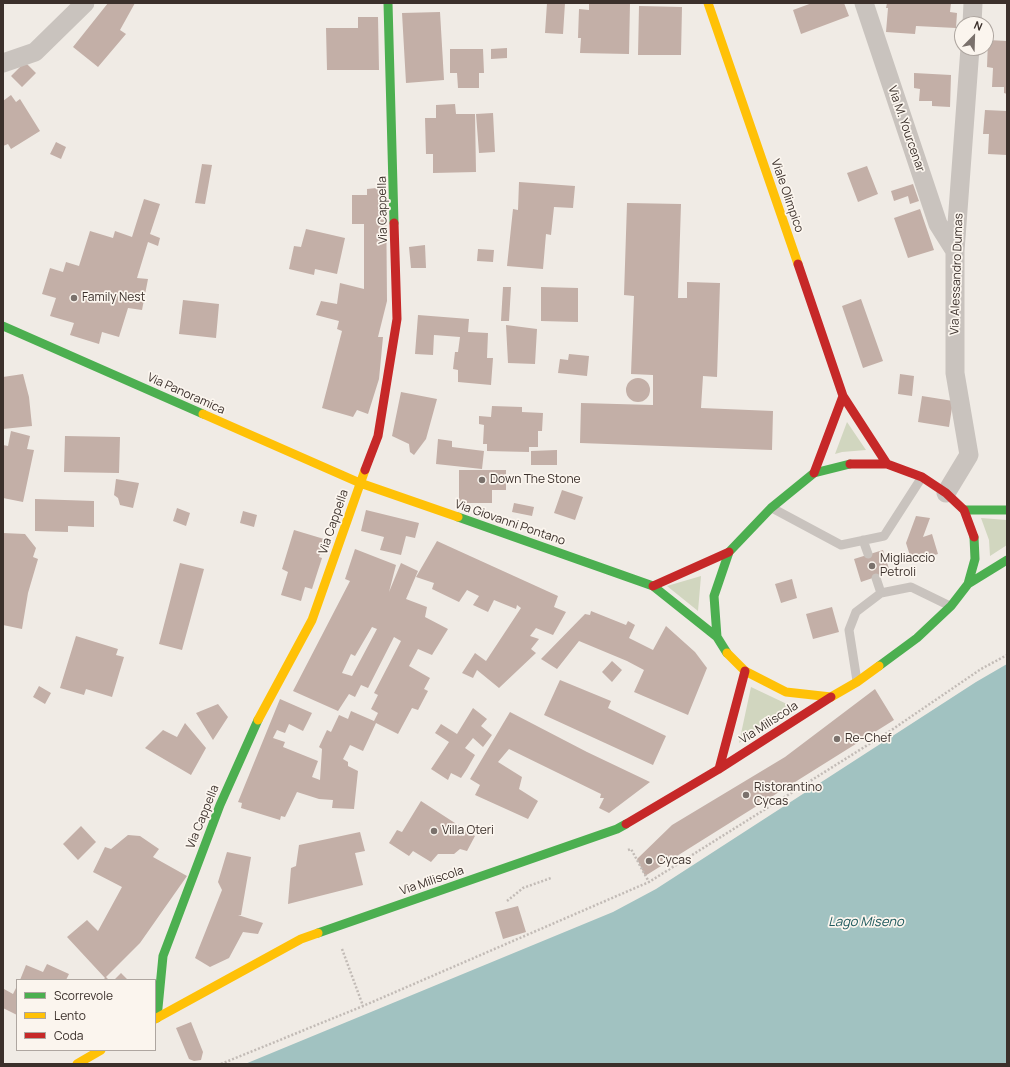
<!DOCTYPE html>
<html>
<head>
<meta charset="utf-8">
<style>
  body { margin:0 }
  #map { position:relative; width:1010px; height:1067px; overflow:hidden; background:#f0ebe5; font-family:Manrope,sans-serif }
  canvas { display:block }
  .frame { position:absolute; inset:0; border:4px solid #3b302b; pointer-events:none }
  .legend { position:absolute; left:16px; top:979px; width:140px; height:72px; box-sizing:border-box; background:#fbf5ee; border:1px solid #aea6a0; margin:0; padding:5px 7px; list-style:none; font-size:12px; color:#3b302b }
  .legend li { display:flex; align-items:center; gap:8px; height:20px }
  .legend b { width:20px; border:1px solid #aea6a0 }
  .north { position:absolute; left:954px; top:16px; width:40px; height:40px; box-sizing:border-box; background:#fbf5ee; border:1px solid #aea6a0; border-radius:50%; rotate:23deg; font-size:11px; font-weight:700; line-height:16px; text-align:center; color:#3b302b }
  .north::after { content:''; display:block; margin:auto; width:14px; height:18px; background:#7a716c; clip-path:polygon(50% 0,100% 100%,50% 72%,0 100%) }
</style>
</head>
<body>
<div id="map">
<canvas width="1010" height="1067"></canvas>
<div class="frame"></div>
<ul class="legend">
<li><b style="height:5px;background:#4caf50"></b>Scorrevole</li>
<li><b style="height:5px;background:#ffc107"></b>Lento</li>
<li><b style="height:5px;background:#c62828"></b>Coda</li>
</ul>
<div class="north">N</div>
</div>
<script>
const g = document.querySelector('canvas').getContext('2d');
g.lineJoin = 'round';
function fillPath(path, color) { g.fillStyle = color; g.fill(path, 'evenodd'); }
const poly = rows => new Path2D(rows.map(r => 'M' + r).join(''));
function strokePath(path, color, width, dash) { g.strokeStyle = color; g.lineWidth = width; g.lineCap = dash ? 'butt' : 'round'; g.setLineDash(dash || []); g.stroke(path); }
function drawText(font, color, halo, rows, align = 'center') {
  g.font = font + ' Manrope,sans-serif'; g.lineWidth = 3.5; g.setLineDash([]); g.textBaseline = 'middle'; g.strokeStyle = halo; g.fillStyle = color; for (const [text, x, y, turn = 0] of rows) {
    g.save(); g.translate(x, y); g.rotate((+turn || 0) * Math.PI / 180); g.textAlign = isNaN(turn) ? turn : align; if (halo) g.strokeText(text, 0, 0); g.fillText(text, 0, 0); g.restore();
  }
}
const green = poly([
  [847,422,866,450,842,452,835,454],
  [981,518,1007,520,1007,545,990,556,989,540],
  [701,576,698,611,667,586],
  [751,687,789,705,739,743]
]);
const water = poly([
  [1007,664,1007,1064,245,1064,613,912,656,889,976,682]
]);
const building = poly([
  [108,3,135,3,120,30,126,34,98,67,73,47],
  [547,3,565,3,563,34,545,33],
  [589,3,630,3,629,54,580,53,581,38,578,38,579,9,589,10],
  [812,3,844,3,849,16,801,34,793,10],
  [887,3,951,3,950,12,957,13,956,28,916,26,915,34,886,32,888,8,886,8],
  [639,6,682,7,681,55,638,55],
  [440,12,444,80,406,83,402,13],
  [358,17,378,17,379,70,327,70,326,28,358,28],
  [988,40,1007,41,1007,94,1004,93,1004,87,992,87,993,68,987,67],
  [507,48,507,58,491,59,491,49],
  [450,49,483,49,484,73,479,73,479,88,458,88,457,73,450,73],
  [25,62,36,73,22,87,11,76],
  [914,73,951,75,950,107,932,106,932,101,919,101,920,89,914,88],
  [11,95,16,102,20,99,40,131,11,149,8,144,3,146,3,101],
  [455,104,456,114,475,114,476,172,433,173,433,154,426,154,425,118,436,118,436,105],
  [985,110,1007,111,1007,155,988,154,989,134,983,134],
  [493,113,495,152,479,153,476,114],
  [56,142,66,147,61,159,50,154],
  [202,164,212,165,205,204,195,203],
  [867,166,878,194,858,202,847,173],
  [519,182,575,186,573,208,554,207,551,235,546,234,543,269,507,266,513,209,518,210],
  [913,184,919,201,910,204,908,196,894,201,891,191],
  [386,187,387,301,378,337,383,337,379,379,368,414,357,410,353,417,322,408,342,331,337,329,339,321,316,315,321,301,337,304,340,283,364,289,364,224,352,224,352,195,367,195,367,189],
  [144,199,160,204,150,234,160,238,158,246,148,242,137,278,148,279,142,310,128,308,119,337,102,332,99,344,70,335,74,323,50,316,56,298,42,294,50,268,63,272,66,262,79,266,90,231,113,238,115,231,132,237],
  [627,203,681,204,678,298,687,298,687,282,720,283,717,377,703,376,701,408,773,411,772,450,580,443,581,403,653,405,653,375,631,374,634,296,624,295],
  [920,209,934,250,908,258,894,218],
  [306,229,345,238,337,274,315,269,314,275,289,269,294,246,301,247],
  [425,245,426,268,411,268,409,247],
  [478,249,494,250,493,262,477,261],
  [503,287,511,287,509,321,501,321],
  [541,287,578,288,578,322,541,321],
  [861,299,883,361,863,368,842,306],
  [183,300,219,304,216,338,179,334],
  [418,315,469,319,468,332,488,333,487,358,493,358,491,385,458,382,458,370,453,369,455,352,458,352,460,337,434,335,433,355,415,354],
  [506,325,537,329,535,364,508,363],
  [569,354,589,356,587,376,558,373,560,359,568,360],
  [23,374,29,397,32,426,3,429,3,377],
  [900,374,914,376,912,396,898,394],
  '626 390a12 12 0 1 1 24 0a12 12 0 1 1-24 0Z',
  [401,392,437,399,426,439,414,455,410,452,409,444,392,436],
  [922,396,953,401,949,427,918,422],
  [492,406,522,407,522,412,543,413,542,431,538,431,538,447,529,447,529,452,487,451,487,444,483,444,484,425,479,424,479,416,491,417],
  [11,431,30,436,27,449,34,450,23,502,3,498,3,445,8,446],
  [65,436,120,437,119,473,64,472],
  [438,439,452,441,452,447,484,451,482,469,436,464],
  [557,450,557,465,531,465,531,451],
  [459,470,506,470,506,490,492,490,492,503,459,503],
  [116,479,139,483,133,508,120,505,118,498,114,495],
  [562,490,583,497,575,520,554,513],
  [35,499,94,501,94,527,68,526,68,532,35,531],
  [514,503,534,507,532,516,512,512],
  [177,508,190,513,186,526,173,521],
  [366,510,419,523,415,538,406,536,401,555,380,550,384,537,361,531],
  [243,511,257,515,254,527,240,523],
  [916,516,930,518,923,537,932,534,938,554,912,562,906,543],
  [294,530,324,539,319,557,322,558,312,589,305,587,301,601,281,595,288,572,282,569],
  [3,533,25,534,36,548,33,557,38,559,28,593,22,629,3,625],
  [437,541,558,596,554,607,566,612,553,635,536,628,530,636,539,639,531,649,536,653,499,688,477,670,473,678,462,673,475,653,486,661,521,608,517,605,516,609,494,600,488,612,473,605,479,596,467,590,459,602,432,589,434,583,416,577],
  [355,549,396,565,389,592,401,563,418,571,406,599,427,607,425,617,448,629,432,655,418,649,409,666,430,678,424,689,428,691,418,710,412,708,398,734,376,723,363,751,350,745,343,759,348,762,348,766,358,771,354,809,332,808,333,800,319,799,297,792,285,817,281,816,280,820,241,808,242,803,238,802,280,699,312,713,303,731,289,724,285,733,277,730,273,738,285,742,283,747,318,761,312,777,320,780,322,749,319,747,327,730,331,732,339,715,348,719,351,711,374,721,378,713,371,709,378,695,374,693,401,641,394,637,368,688,361,685,355,697,349,694,338,711,293,691,350,581,345,579],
  [372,627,377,629,352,676,342,673,351,654,355,656],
  [883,550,890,572,861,582,854,559],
  [180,563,204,569,182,650,159,644],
  [792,579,797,598,781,603,775,584],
  [832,607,839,632,813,639,806,614],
  [591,611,626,625,628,621,635,625,629,638,653,650,666,626,695,652,707,668,688,715,634,692,644,670,627,661,579,641,557,669,541,659,585,614,590,615],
  [76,636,118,649,116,655,124,657,112,697,86,689,84,695,60,688],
  [612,661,622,670,612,682,602,672],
  [560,680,611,701,608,708,666,736,653,765,544,715],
  [39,686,51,693,45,704,33,697],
  [875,689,894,720,645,876,637,859,672,825,785,757],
  [218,704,228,717,213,740,196,713],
  [473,708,487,719,481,726,492,735,483,747,473,738,465,748,475,755,467,769,461,778,451,773,448,780,431,769,449,742,435,733,441,724,457,734],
  [510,712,587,752,650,782,609,813,599,808,604,798,600,798,601,794,509,749,498,762,522,777,519,789,538,801,528,819,475,795,480,785,470,779],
  [185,723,206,748,191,775,145,748,163,730,177,737],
  [421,801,475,836,467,851,460,849,454,854,438,854,431,862,413,851,409,856,389,843,397,830,402,832],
  [81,826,96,842,78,860,63,844],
  [360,832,365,851,355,853,363,885,288,904,291,868,296,866,299,845],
  [128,835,140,836,159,849,153,857,187,876,140,943,106,977,109,980,103,980,105,978,67,937,87,920,98,931,122,887,93,872,105,847,111,849],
  [227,852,251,857,241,915,238,915,263,923,258,934,243,932,229,958,210,967,195,958,222,890,218,882],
  [518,906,526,932,503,939,495,912],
  [47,964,69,974,66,980,20,980,26,965,43,972],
  [121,973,128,980,114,980],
  [17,986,17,1015,3,1008,4,989,13,994],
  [191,1022,203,1052,201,1060,194,1061,189,1059,176,1028]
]);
const path = poly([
  [628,850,631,849,649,882],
  [507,901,523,888,551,878],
  [342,949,363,1006],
  [221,1064,363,1006,649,882,890,731,981,669,1007,655]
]);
const lane = poly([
  [772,508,841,545,884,536,922,477],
  [863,540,868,554],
  [876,578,881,593],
  [857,681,849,630,856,612,881,593,911,587,950,606]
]);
const street = poly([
  [864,3,938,224,955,251],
  [972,24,973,3],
  [3,63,35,52,85,3],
  [946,493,969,455,955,373,955,251,970,48]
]);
const fast = poly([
  [388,3,394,223],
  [3,326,203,414],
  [964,510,1007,510],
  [458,517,653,586,717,637],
  [968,584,1007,560],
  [727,653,717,637,714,596,729,552,771,508,814,473,850,464],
  [879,666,917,638,951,606,968,584,975,559,974,537],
  [318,933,617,829,626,824],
  [157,1018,163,956,220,805,258,720]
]);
const slow = poly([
  [708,3,798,264],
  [203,414,360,483,458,517],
  [727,653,745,671,786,692,831,697,857,682,879,666],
  [258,720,312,620,365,470],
  [155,1019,301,939,318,933],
  [77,1064,101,1050]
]);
const jam = poly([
  [798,264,843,396,887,464],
  [850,464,887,464,922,477,946,493,964,510,974,537],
  [365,470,378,436,397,319,394,223],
  [814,473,843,396],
  [653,586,729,552],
  [719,769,745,671],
  [626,824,719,769,831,697]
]);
const markers = [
  [74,298,4,"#7a716c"],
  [482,480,4,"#7a716c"],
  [872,566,4,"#7a716c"],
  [837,739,4,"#7a716c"],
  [746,795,4,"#7a716c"],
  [434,831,4,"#7a716c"],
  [649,861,4,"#7a716c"]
];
const streetNames = [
  ["Via M. Yourcenar",906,129,71],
  ["Viale Olimpico",787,196,71],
  ["Via Cappella",383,210,-91],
  ["Via Alessandro Dumas",957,274,-88],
  ["Via Panoramica",186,394,24],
  ["Via Cappella",334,522,-71],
  ["Via Giovanni Pontano",510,523,19],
  ["Via Miliscola",769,723,-33],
  ["Via Cappella",203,817,-68],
  ["Via Miliscola",432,881,-19]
];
const poiNames = [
  ["Family Nest",82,298],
  ["Down The Stone",490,480],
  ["Migliaccio",880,559],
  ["Petroli",880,573],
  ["Re-Chef",845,739],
  ["Ristorantino",754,788],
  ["Cycas",754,802],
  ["Villa Oteri",442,831],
  ["Cycas",657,861]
];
const waterNames = [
  ["Lago Miseno",866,922]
];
fillPath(green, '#d1d6bf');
fillPath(water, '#a1c2c1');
fillPath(building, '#c3afa7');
strokePath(path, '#c2bbb6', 2.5, [2, 2]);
strokePath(lane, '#c9c3be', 9);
strokePath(street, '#c9c3be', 19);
strokePath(fast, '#4caf50', 9);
strokePath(slow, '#ffc107', 9);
strokePath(jam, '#c62828', 9);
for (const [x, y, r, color] of markers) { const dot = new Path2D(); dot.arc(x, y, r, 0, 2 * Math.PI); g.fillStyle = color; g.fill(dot); strokePath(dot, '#fbf5ee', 1.5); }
drawText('12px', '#3b302b', '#fbf5ee', streetNames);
drawText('12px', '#3b302b', '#fbf5ee', poiNames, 'left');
drawText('italic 13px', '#1f5a5e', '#fbf5ee', waterNames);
</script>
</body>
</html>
